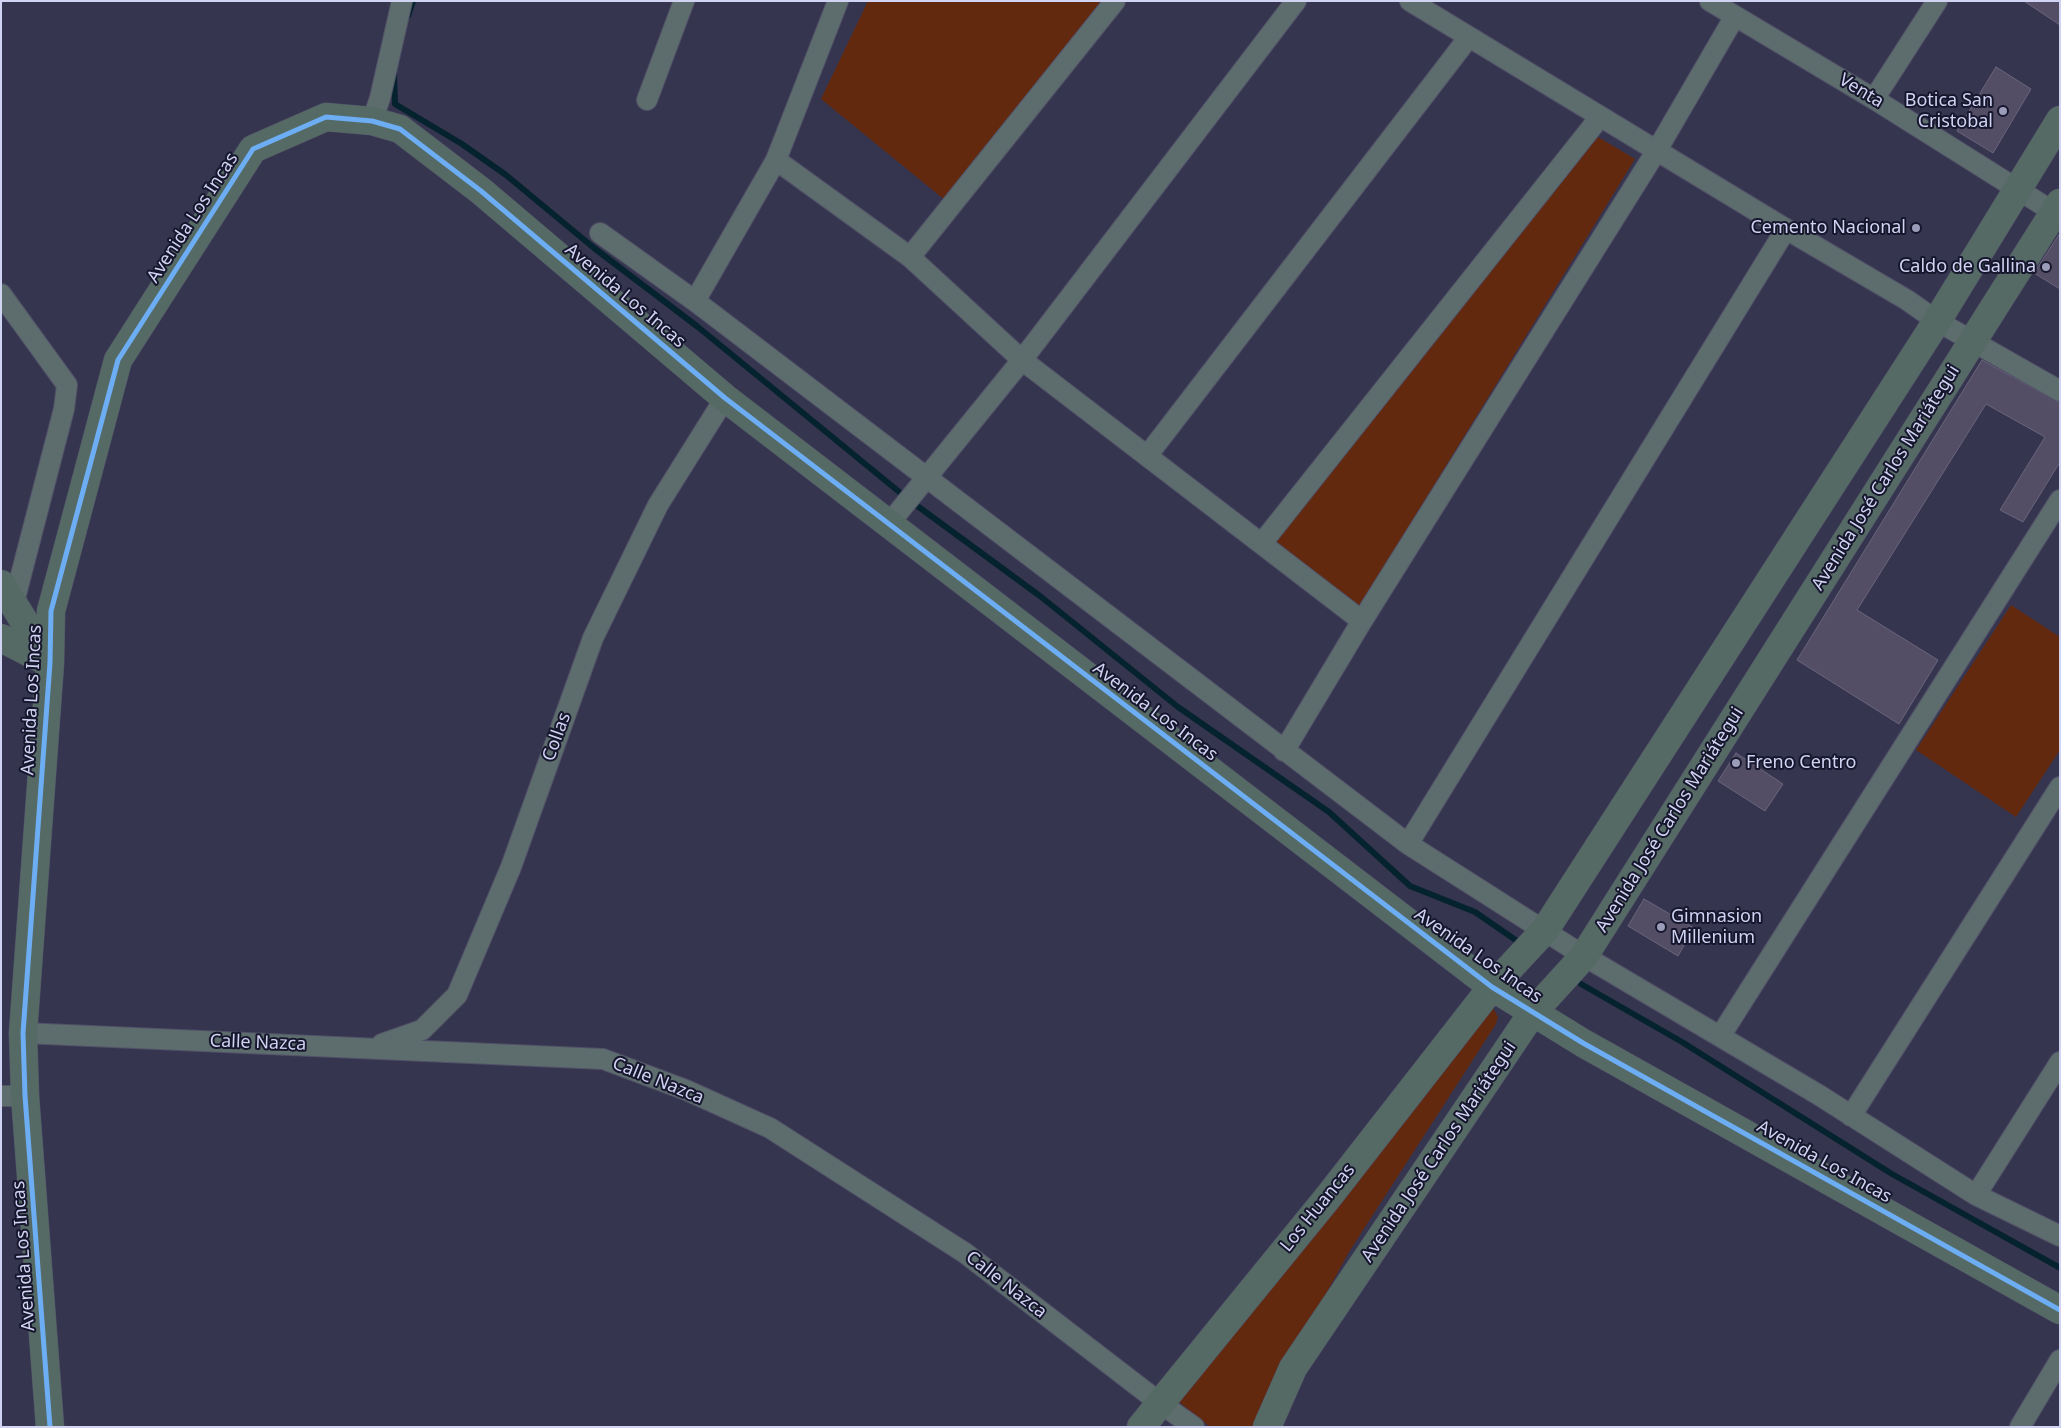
<!DOCTYPE html>
<html>
<head>
<meta charset="utf-8">
<style>
  body { margin:0 }
  #map { position:relative; width:2061px; height:1428px; overflow:hidden; background:#363550; font-family:"Noto Sans",sans-serif }
  canvas { display:block }
  .frame { position:absolute; inset:0; border:2px solid #d1d3f3; pointer-events:none }
</style>
</head>
<body>
<div id="map">
<canvas width="2061" height="1428"></canvas>
<div class="frame"></div>
</div>
<script>
const g = document.querySelector('canvas').getContext('2d');
g.lineJoin = 'round';
function fillPath(path, color) { g.fillStyle = color; g.fill(path, 'evenodd'); }
const poly = rows => new Path2D(rows.map(r => 'M' + r).join(''));
function strokePath(path, color, width, dash) { g.strokeStyle = color; g.lineWidth = width; g.lineCap = dash ? 'butt' : 'round'; g.setLineDash(dash || []); g.stroke(path); }
function drawText(font, color, halo, rows, align = 'center') {
  g.font = font + ' "Noto Sans",sans-serif'; g.lineWidth = 4; g.setLineDash([]); g.textBaseline = 'middle'; g.strokeStyle = halo; g.fillStyle = color; for (const [text, x, y, turn = 0] of rows) {
    g.save(); g.translate(x, y); g.rotate((+turn || 0) * Math.PI / 180); g.textAlign = isNaN(turn) ? turn : align; if (halo) g.strokeText(text, 0, 0); g.fillText(text, 0, 0); g.restore();
  }
}
const green = poly([
  [868,1,1101,1,946,201,821,99],
  [1598,137,1635,159,1359,607,1271,541],
  [2011,605,2060,637,2060,750,2016,817,1916,750],
  [1493,1008,1498,1017,1496,1024,1349,1252,1253,1427,1210,1427,1163,1389,1486,1009]
]);
const stream = poly([
  [408,16,413,1],
  [394,74,395,104,462,144,506,175,594,248,698,327,903,495],
  [916,505,1040,596,1178,707,1329,812,1410,886,1475,912,1520,943],
  [1581,984,1682,1042,1892,1174,2060,1268]
]);
const building = poly([
  [2024,1,2060,1,2060,25,2024,1],
  [1996,67,2031,89,1993,153,1957,131,1996,67],
  [2060,233,2060,289,2034,273,2060,233],
  [1982,360,2060,403,2060,462,2023,522,2000,510,2045,437,1986,404,1857,610,1938,660,1899,724,1797,660,1982,360],
  [1736,753,1783,784,1765,811,1718,781,1736,753],
  [1644,899,1694,928,1678,956,1628,926,1644,899]
]);
const street = poly([
  [1410,1,1786,229,1907,300,1937,321,2060,391],
  [1710,1,1874,99,2060,216],
  [1874,99,1937,1],
  [647,100,684,1],
  [372,121,380,98,402,1],
  [776,160,910,257,1022,360,1362,621],
  [600,233,695,301,1408,844,1584,956,1819,1095,1976,1195,2060,1236],
  [910,257,1115,1],
  [1,294,67,385,64,409,14,602],
  [695,301,776,160,838,1],
  [1147,456,1469,37],
  [888,525,1022,360,1296,1],
  [1262,543,1600,117],
  [1284,751,1362,621,1657,150,1735,16],
  [1408,844,1786,229],
  [23,1033,603,1059,686,1090,770,1128,965,1253,1160,1403,1194,1427],
  [1721,1035,2060,500],
  [382,1044,422,1030,457,995,511,867,593,638,658,505,725,398],
  [1,1096,25,1096],
  [1851,1116,2060,787],
  [1976,1195,2060,1062],
  [2020,1427,2060,1360]
]);
const secondary = poly([
  [1,584,50,663],
  [1,638,50,663],
  [50,1427,25,1096,23,1033,50,663,51,611,118,360,253,149,326,117,372,121,400,129,481,191,725,398,1492,987,1583,1043,2060,1310],
  [1141,1427,1329,1196,1492,987,1545,930,1937,321,2060,120],
  [1267,1427,1293,1368,1533,1012,1584,956,2060,203]
]);
const cycleway = poly([
  [50,1427,25,1096,23,1033,50,663,51,611,118,360,253,149,326,117,372,121,400,129,481,191,725,398,1492,987,1583,1043,2060,1310]
]);
const markers = [
  [2003,111,5,"#9b9cba"],
  [1916,228,5,"#9b9cba"],
  [2046,267,5,"#9b9cba"],
  [1736,763,5,"#9b9cba"],
  [1661,927,5,"#9b9cba"]
];
const streetNames = [
  ["Venta",1861,91,31],
  ["Avenida Los Incas",193,218,-57],
  ["Avenida Los Incas",625,296,40],
  ["Avenida José Carlos Mariátegui",1886,478,-58],
  ["Avenida Los Incas",32,700,-87],
  ["Avenida Los Incas",1155,712,37],
  ["Collas",557,737,-70],
  ["Avenida José Carlos Mariátegui",1670,820,-58],
  ["Avenida Los Incas",1478,956,35],
  ["Calle Nazca",258,1043,2],
  ["Calle Nazca",658,1081,22],
  ["Avenida José Carlos Mariátegui",1439,1152,-56],
  ["Avenida Los Incas",1824,1162,29],
  ["Los Huancas",1318,1208,-51],
  ["Avenida Los Incas",24,1256,-94],
  ["Calle Nazca",1006,1285,38]
];
const poiNames = [
  ["Botica San",1993,101],
  ["Cristobal",1993,122],
  ["Cemento Nacional",1906,228],
  ["Caldo de Gallina",2036,267],
  ["Freno Centro",1746,763,"left"],
  ["Gimnasion",1671,917,"left"],
  ["Millenium",1671,938,"left"]
];
fillPath(green, '#63290f');
strokePath(stream, '#05232e', 6);
fillPath(building, '#534d65');
strokePath(building, '#6a657c', 1);
strokePath(street, '#515168', 22);
strokePath(secondary, '#515168', 29);
strokePath(street, '#5d6c6c', 20);
strokePath(secondary, '#556a64', 28);
strokePath(cycleway, '#6dadf4', 5);
for (const [x, y, r, color] of markers) { const dot = new Path2D(); dot.arc(x, y, r, 0, 2 * Math.PI); g.fillStyle = color; g.fill(dot); strokePath(dot, '#16162d', 2); }
drawText('18px', '#d1d3f3', '#16162d', streetNames);
drawText('18px', '#d1d3f3', '#16162d', poiNames, 'right');
</script>
</body>
</html>
